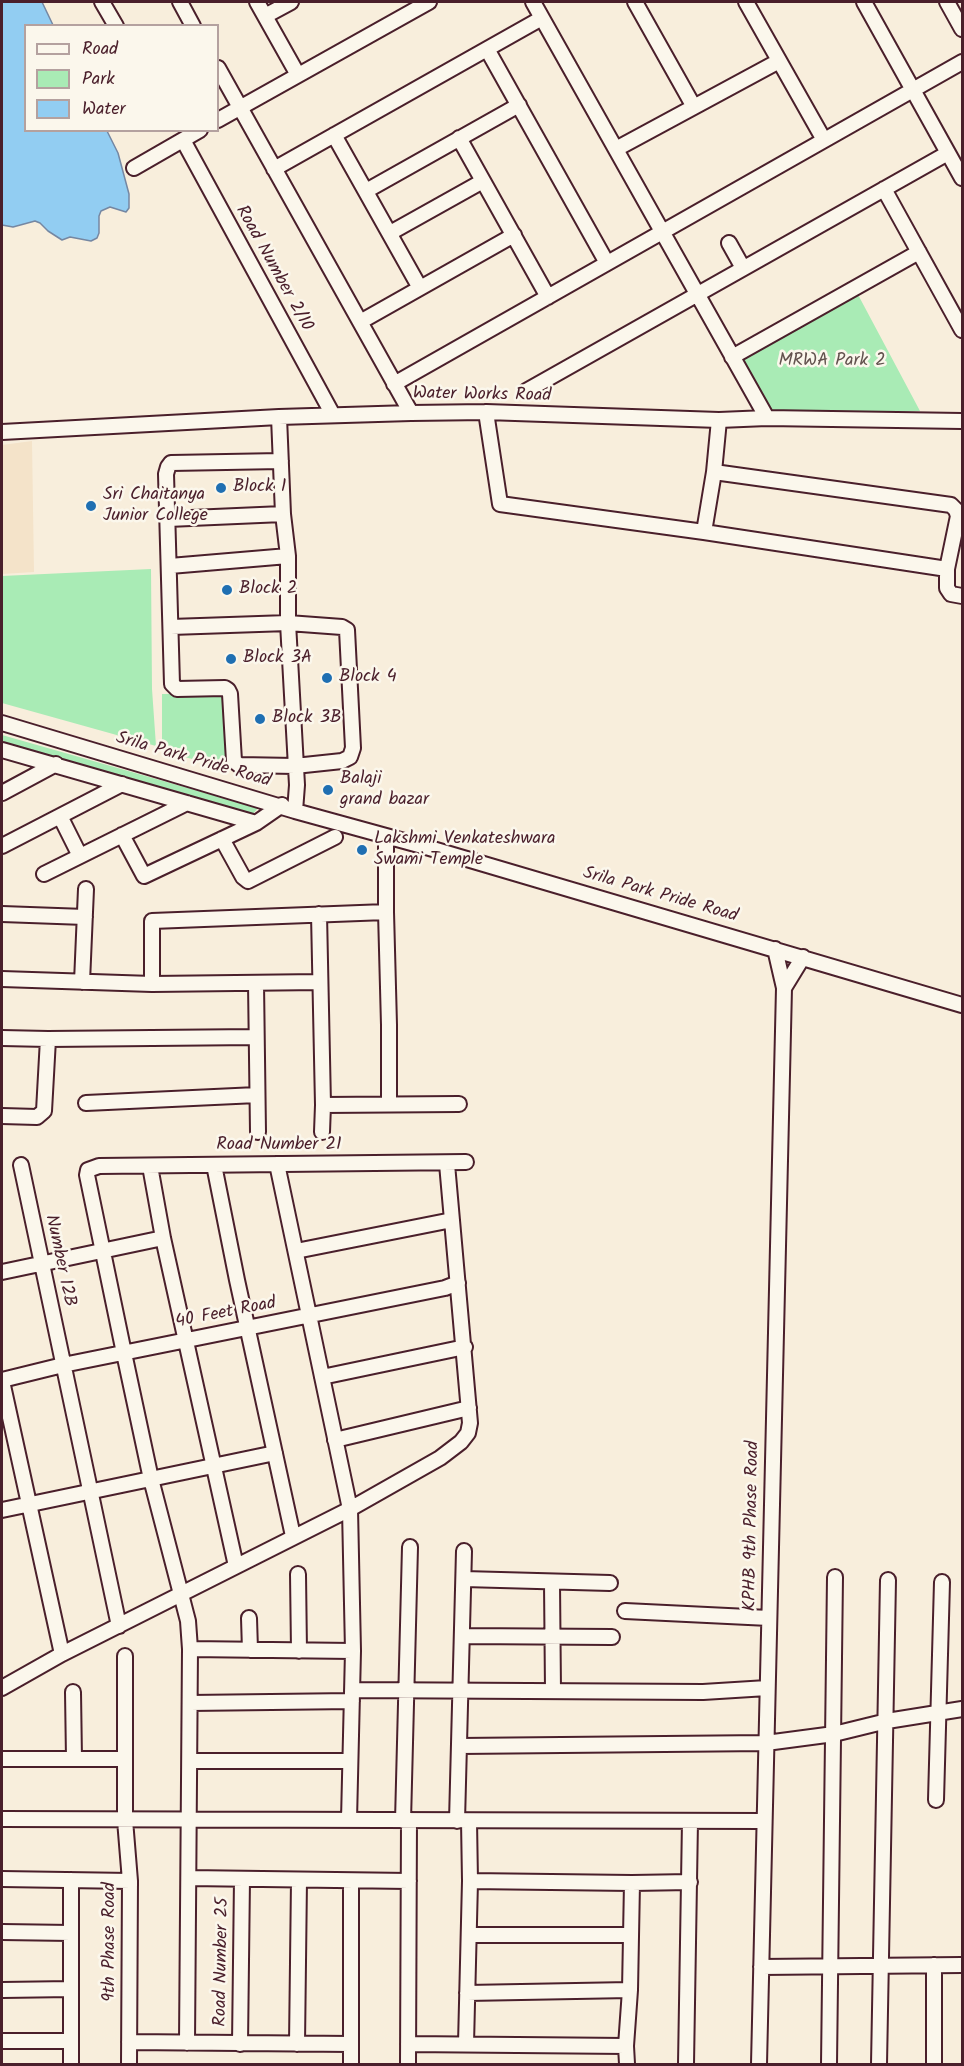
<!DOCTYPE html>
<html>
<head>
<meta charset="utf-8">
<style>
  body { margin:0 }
  #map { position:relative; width:964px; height:2066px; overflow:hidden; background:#f8eedc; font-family:Kalam,sans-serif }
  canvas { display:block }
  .frame { position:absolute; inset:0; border:3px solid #4a1f2b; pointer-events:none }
  .legend { position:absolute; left:24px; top:24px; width:195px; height:108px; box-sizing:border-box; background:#fbf7ec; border:2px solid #b4a19f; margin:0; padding:8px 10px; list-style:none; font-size:18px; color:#4a1f2b }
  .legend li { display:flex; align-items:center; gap:12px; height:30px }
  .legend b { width:30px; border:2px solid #b4a19f }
</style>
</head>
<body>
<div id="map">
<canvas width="964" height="2066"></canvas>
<div class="frame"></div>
<ul class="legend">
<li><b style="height:8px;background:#fbf7ec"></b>Road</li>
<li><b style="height:16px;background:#a9ebb5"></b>Park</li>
<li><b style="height:16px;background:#92cdf2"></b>Water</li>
</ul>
</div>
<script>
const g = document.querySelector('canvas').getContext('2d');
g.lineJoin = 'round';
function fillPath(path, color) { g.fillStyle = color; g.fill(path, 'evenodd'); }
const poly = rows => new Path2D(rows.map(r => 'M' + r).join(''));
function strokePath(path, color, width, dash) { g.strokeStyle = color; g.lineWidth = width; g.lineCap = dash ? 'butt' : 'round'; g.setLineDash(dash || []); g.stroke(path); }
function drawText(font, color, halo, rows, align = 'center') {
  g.font = font + ' Kalam,sans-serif'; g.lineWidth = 5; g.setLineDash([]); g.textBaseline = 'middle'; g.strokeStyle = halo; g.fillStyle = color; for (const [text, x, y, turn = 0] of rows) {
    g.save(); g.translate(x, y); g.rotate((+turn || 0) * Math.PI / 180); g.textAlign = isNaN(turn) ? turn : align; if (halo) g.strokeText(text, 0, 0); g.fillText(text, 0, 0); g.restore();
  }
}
const built = poly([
  [32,441,34,572,2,574,2,445]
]);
const green = poly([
  [855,289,920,411,769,418,738,354],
  [151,569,152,689,156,746,2,703,2,576],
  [162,694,226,694,226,768,162,751],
  [2,735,258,808,252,815,2,742]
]);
const water = poly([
  [2,2,42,2,53,25,26,26,26,130,107,131,118,153,129,194,129,208,126,212,110,207,101,211,99,216,99,233,97,238,91,241,70,237,62,240,48,231,40,223,35,221,13,227,2,225,2,2]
]);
const minor = poly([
  [102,2,116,26],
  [180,2,193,26],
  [257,2,298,75],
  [533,2,767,418],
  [635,2,694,107],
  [746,2,824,140],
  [864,2,962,178],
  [947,2,962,29],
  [265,16,291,2],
  [487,49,607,263],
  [218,68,411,413],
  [218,120,429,2],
  [334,135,420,288],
  [459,138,548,297],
  [183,140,333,415],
  [616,149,779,61],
  [134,168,200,130],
  [274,169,542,18],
  [884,189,962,330],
  [366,191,519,105],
  [390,233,483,181],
  [729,243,743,268],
  [360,322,514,235],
  [732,357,919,252],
  [394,384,962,62],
  [526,391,948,153],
  [486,412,500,504,704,532,947,569],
  [279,417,283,514,288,556,288,623,297,785,295,811],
  [2,432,279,417,411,413,486,412,719,420,767,418,962,421],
  [714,472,951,505,956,510,958,516,947,569,947,588,951,594,962,596],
  [168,519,283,514],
  [704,532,714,472,719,420],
  [170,566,288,556],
  [171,627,288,623,342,627,347,630,353,748,350,757,342,761,295,766,239,765,234,761,230,694,228,690,225,688,177,689,172,684,166,474,168,467,171,463,281,461],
  [2,723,295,811,426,847,962,1005],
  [2,750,256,823],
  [2,793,56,764],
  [60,816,80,856],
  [122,835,144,876,256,823,282,805],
  [386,836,386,912,389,1025,389,1104],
  [222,839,243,877,248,881,335,837],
  [2,846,122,784],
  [44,874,187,803],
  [2,914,85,917],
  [319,914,323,1105,459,1104],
  [2,979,152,984,320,982],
  [82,982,86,889],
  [256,983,258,1132],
  [152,984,152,921,386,912],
  [784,988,803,957],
  [2,1038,48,1039,256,1037],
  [86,1103,257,1095],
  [2,1116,37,1117,44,1111,48,1039],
  [322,1132,323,1105],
  [277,1164,350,1509,353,1651,349,1820],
  [21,1165,119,1626],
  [214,1165,237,1280,293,1536],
  [150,1166,163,1238,236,1566],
  [296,1251,452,1220],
  [2,1272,163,1238],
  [322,1377,465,1347],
  [2,1380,63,1365,445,1288,458,1283],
  [2,1381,62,1654],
  [335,1440,469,1408],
  [2,1510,275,1453],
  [298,1574,299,1651],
  [464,1579,610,1583],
  [552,1583,553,1691],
  [625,1611,769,1618],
  [249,1618,250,1650],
  [463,1636,612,1637],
  [190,1649,188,1621,151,1479,124,1353,87,1175,88,1170,99,1166,466,1162],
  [125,1656,125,1820,130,1881,129,2064],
  [2,1688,62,1654,350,1509,440,1458,461,1442,468,1433,470,1423,447,1164],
  [352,1690,703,1692,767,1688],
  [73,1692,74,1759],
  [190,1703,352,1701],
  [460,1746,766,1743,834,1734,887,1721,962,1709],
  [2,1759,125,1759],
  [190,1761,350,1761],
  [936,1800,942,1582],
  [2,1819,764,1821],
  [403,1821,410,1547],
  [457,1821,464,1551],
  [469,1821,470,1881],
  [189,1878,409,1881],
  [2,1879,130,1881],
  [632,1883,690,1882],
  [2,1932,71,1933],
  [469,1935,631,1935],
  [761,1967,962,1965],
  [2,1990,71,1989],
  [467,1993,630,1990],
  [2,2041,71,2041],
  [129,2042,351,2044],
  [187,2043,190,1649,353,1651],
  [240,2044,242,1879],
  [297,2044,299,1880],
  [408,2044,626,2046,627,2064],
  [466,2044,470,1881,632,1883,630,1990,626,2046],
  [71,2064,71,1880],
  [351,2064,351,1881],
  [408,2064,409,1821],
  [686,2064,690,1821],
  [759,2064,784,988,775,949],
  [829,2064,835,1577],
  [879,2064,888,1580],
  [934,2064,934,1965]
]);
const markers = [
  [221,488,6,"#1f6fb2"],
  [91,506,6,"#1f6fb2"],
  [227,590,6,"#1f6fb2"],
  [231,659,6,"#1f6fb2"],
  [327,678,6,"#1f6fb2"],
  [260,719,6,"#1f6fb2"],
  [328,790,6,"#1f6fb2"],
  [362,850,6,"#1f6fb2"]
];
const streetNames = [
  ["Road Number 2/10",273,269,61],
  ["Water Works Road",482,396,1],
  ["Srila Park Pride Road",193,761,16],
  ["Srila Park Pride Road",660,896,16],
  ["Road Number 21",279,1146],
  ["Number 12B",59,1261,78],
  ["40 Feet Road",226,1314,-11],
  ["KPHB 9th Phase Road",753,1526,-89],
  ["9th Phase Road",111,1942,-90],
  ["Road Number 25",223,1962,-89]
];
const parkNames = [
  ["MRWA Park 2",832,362]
];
const poiNames = [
  ["Block 1",233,488],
  ["Sri Chaitanya",103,496],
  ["Junior College",103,517],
  ["Block 2",239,590],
  ["Block 3A",243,659],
  ["Block 4",339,678],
  ["Block 3B",272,719],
  ["Balaji",340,780],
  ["grand bazar",340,801],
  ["Lakshmi Venkateshwara",374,840],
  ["Swami Temple",374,861]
];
fillPath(built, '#f4e3c9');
fillPath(green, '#a9ebb5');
fillPath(water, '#92cdf2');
strokePath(water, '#7587a2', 1.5);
strokePath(minor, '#4a1f2b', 18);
strokePath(minor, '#fbf7ec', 14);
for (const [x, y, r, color] of markers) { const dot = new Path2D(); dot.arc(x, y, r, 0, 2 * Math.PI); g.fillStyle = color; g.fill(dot); strokePath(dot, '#fbf7ec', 2); }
drawText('18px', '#4a1f2b', '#fbf7ec', streetNames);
drawText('18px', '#62524e', '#fbf7ec', parkNames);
drawText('18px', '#4a1f2b', '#fbf7ec', poiNames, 'left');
</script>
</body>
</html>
